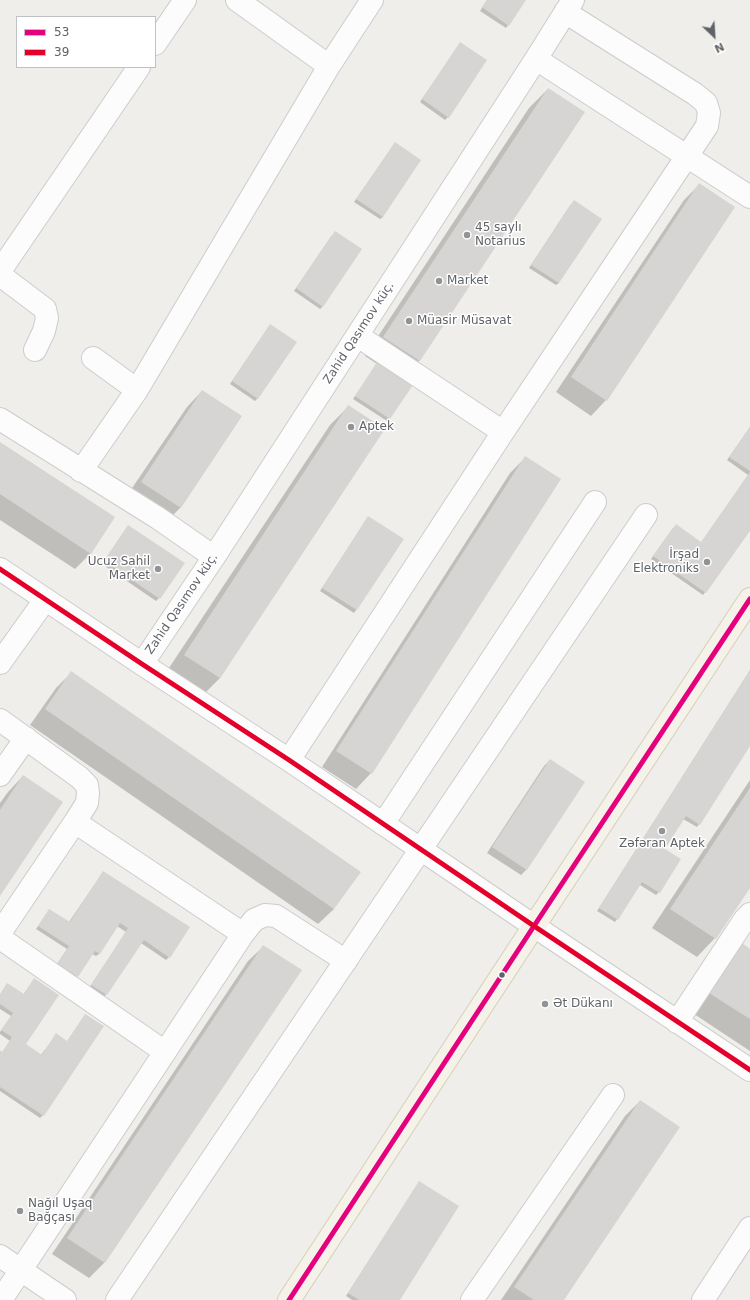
<!DOCTYPE html>
<html>
<head>
<meta charset="utf-8">
<style>
  body { margin:0 }
  #map { position:relative; width:750px; height:1300px; overflow:hidden; background:#efeeea; font-family:"DejaVu Sans",sans-serif }
  canvas { display:block }
  .legend { position:absolute; left:16px; top:16px; width:140px; height:52px; box-sizing:border-box; background:#fff; border:1px solid #bfc1c3; margin:0; padding:5px 7px; list-style:none; font-size:12px; color:#5f6368 }
  .legend li { display:flex; align-items:center; gap:8px; height:20px }
  .legend b { width:20px; border:1px solid #bfc1c3 }
  .north { position:absolute; left:694px; top:16px; width:40px; height:40px; -webkit-text-stroke:3px #fff; paint-order:stroke; rotate:155deg; font-size:11px; font-weight:700; line-height:16px; text-align:center; color:#5f6368 }
  .north::after { content:''; display:block; margin:auto; width:14px; height:18px; background:#5f6368; clip-path:polygon(50% 0,100% 100%,50% 72%,0 100%) }
</style>
</head>
<body>
<div id="map">
<canvas width="750" height="1300"></canvas>
<ul class="legend">
<li><b style="height:5px;background:#e5007d"></b>53</li>
<li><b style="height:5px;background:#e4002b"></b>39</li>
</ul>
<div class="north">N</div>
</div>
<script>
const g = document.querySelector('canvas').getContext('2d');
g.lineJoin = 'round';
function fillPath(path, color) { g.fillStyle = color; g.fill(path, 'evenodd'); }
const poly = rows => new Path2D(rows.map(r => 'M' + r).join(''));
function strokePath(path, color, width, dash) { g.strokeStyle = color; g.lineWidth = width; g.lineCap = dash ? 'butt' : 'round'; g.setLineDash(dash || []); g.stroke(path); }
function drawText(font, color, halo, rows, align = 'center') {
  g.font = font + ' "DejaVu Sans",sans-serif'; g.lineWidth = 3; g.setLineDash([]); g.textBaseline = 'middle'; g.strokeStyle = halo; g.fillStyle = color; for (const [text, x, y, turn = 0] of rows) {
    g.save(); g.translate(x, y); g.rotate((+turn || 0) * Math.PI / 180); g.textAlign = isNaN(turn) ? turn : align; if (halo) g.strokeText(text, 0, 0); g.fillText(text, 0, 0); g.restore();
  }
}
const shadow = poly([
  [487,0,525,0,506,28,480,11],
  [458,46,448,117,445,120,420,102],
  [548,89,584,112,419,361,401,379,390,418,387,421,353,399,377,364,365,356,529,108],
  [395,143,383,217,380,219,354,202],
  [699,185,606,400,591,416,556,392,684,200],
  [571,204,559,283,556,285,529,268],
  [332,235,323,306,320,309,294,291],
  [270,325,258,398,255,401,230,384],
  [202,391,241,417,180,508,165,523,126,497,187,407],
  [349,406,384,429,220,678,201,697,165,674,330,425],
  [750,427,750,529,703,595,651,559,673,528,701,543,748,475,727,460],
  [0,443,114,518,90,554,75,569,0,520],
  [525,458,371,773,356,789,322,767,510,473],
  [366,520,403,539,354,613,320,591],
  [126,529,159,598,156,601,102,564],
  [750,670,750,744,699,824,697,827,683,819,664,850,659,892,656,895,640,885,615,922,597,911],
  [71,673,334,909,318,924,30,725,56,688],
  [550,760,527,869,521,875,487,853,544,766],
  [23,776,0,894,0,803,8,792],
  [750,780,750,886,715,938,697,957,652,928],
  [101,875,169,957,166,960,141,943,104,997,89,988,126,932,117,926,99,954,96,956,92,954,74,979,55,967,67,949,36,929,47,913,69,922],
  [264,946,104,1263,89,1278,52,1254,248,961],
  [750,950,750,1051,691,1012],
  [32,982,24,1044,41,1055,56,1035,67,1042,43,1115,40,1118,0,1091,0,1051,2,1053,10,1041,0,1034,0,1032,11,1016,0,1009,0,994,23,995],
  [640,1101,563,1300,501,1300,625,1116],
  [419,1182,398,1300,352,1300,346,1296]
]);
const building = poly([
  [487,0,526,0,509,26,482,7],
  [460,42,487,60,449,118,422,99],
  [548,88,585,112,420,361,383,337],
  [395,142,421,160,383,217,356,199],
  [699,183,735,207,607,401,571,377],
  [574,200,602,219,559,283,531,265],
  [335,231,362,249,323,307,296,288],
  [270,324,297,342,258,399,232,381],
  [377,362,413,385,390,419,355,396],
  [202,390,242,416,181,508,141,482],
  [348,405,385,429,220,678,184,655],
  [750,427,750,471,729,457],
  [0,442,115,517,91,554,0,494],
  [525,456,561,479,372,774,336,751],
  [750,472,750,531,706,593,653,556,676,524,701,542],
  [368,516,404,539,357,610,322,588],
  [128,525,185,563,160,599,104,561],
  [750,670,750,746,700,825,686,816,665,849,681,859,660,893,642,882,618,920,599,908],
  [71,671,361,872,334,909,45,709],
  [550,759,585,782,527,870,492,847],
  [23,775,63,802,0,896,0,810],
  [750,788,750,888,716,939,670,909],
  [103,871,190,927,170,958,144,940,107,995,91,985,128,928,120,923,100,954,95,951,78,977,57,964,69,946,38,926,49,909,70,922],
  [742,943,750,949,750,1019,709,993],
  [263,945,302,970,105,1263,67,1238],
  [34,978,59,995,26,1044,42,1055,56,1033,67,1041,85,1014,104,1026,44,1116,0,1087,0,1050,2,1052,12,1037,1,1030,13,1013,0,1004,0,994,7,983,24,994],
  [640,1100,680,1127,564,1300,534,1300,514,1287],
  [419,1181,459,1206,400,1300,359,1300,348,1293]
]);
const minor = poly([
  [237,0,329,66],
  [155,44,185,0],
  [536,59,750,197],
  [0,271,139,67],
  [0,275,45,309,47,318,44,331,35,350],
  [358,336,503,432],
  [93,358,137,390],
  [0,419,158,518,214,557],
  [81,471,137,390,329,66,372,0],
  [0,569,142,664,289,760,534,926,750,1070],
  [0,663,45,600],
  [142,664,214,557,536,59,573,0],
  [0,720,79,777,87,785,88,793,87,803,75,822,243,934,254,920,265,915,276,916,346,961],
  [289,760,503,432,707,126,709,113,706,103,695,94,565,12],
  [0,775,26,738],
  [383,824,595,502],
  [0,933,75,822],
  [0,938,165,1052],
  [677,1022,745,919,750,914],
  [0,1256,65,1300],
  [1,1300,243,934],
  [117,1300,646,515],
  [472,1300,613,1095],
  [703,1300,750,1228]
]);
const major = poly([
  [289,1300,534,926,750,599]
]);
const bus1 = poly([
  [289,1300,534,926,750,599]
]);
const bus2 = poly([
  [0,569,142,664,289,760,534,926,750,1070]
]);
const markers = [
  [467,235,4,"#919496"],
  [439,281,4,"#919496"],
  [409,321,4,"#919496"],
  [351,427,4,"#919496"],
  [707,562,4,"#919496"],
  [158,569,4,"#919496"],
  [662,831,4,"#919496"],
  [502,975,3.5,"#5f6368"],
  [545,1004,4,"#919496"],
  [20,1211,4,"#919496"]
];
const poiNames = [
  ["45 saylı",475,228],
  ["Notarius",475,242],
  ["Market",447,281],
  ["Müasir Müsavat",417,321],
  ["Aptek",359,427],
  ["İrşad",699,555,"right"],
  ["Elektroniks",699,569,"right"],
  ["Ucuz Sahil",150,562,"right"],
  ["Market",150,576,"right"],
  ["Zəfəran Aptek",662,844,"center"],
  ["Ət Dükanı",553,1004],
  ["Nağıl Uşaq",28,1204],
  ["Bağçası",28,1218]
];
const streetNames = [
  ["Zahid Qasımov küç.",359,333,-57],
  ["Zahid Qasımov küç.",182,604,-56]
];
fillPath(shadow, '#0003');
fillPath(building, '#d6d5d3');
strokePath(minor, '#cbcccc', 24);
strokePath(major, '#d7ceb8', 24);
strokePath(minor, '#fdfcfc', 22);
strokePath(major, '#f4f2e9', 22);
strokePath(bus1, '#e5007d', 5);
strokePath(bus2, '#e4002b', 5);
for (const [x, y, r, color] of markers) { const dot = new Path2D(); dot.arc(x, y, r, 0, 2 * Math.PI); g.fillStyle = color; g.fill(dot); strokePath(dot, '#fff', 1.5); }
drawText('12px', '#5f6368', '#fff', poiNames, 'left');
drawText('12px', '#5f6368', '#fff', streetNames);
</script>
</body>
</html>
